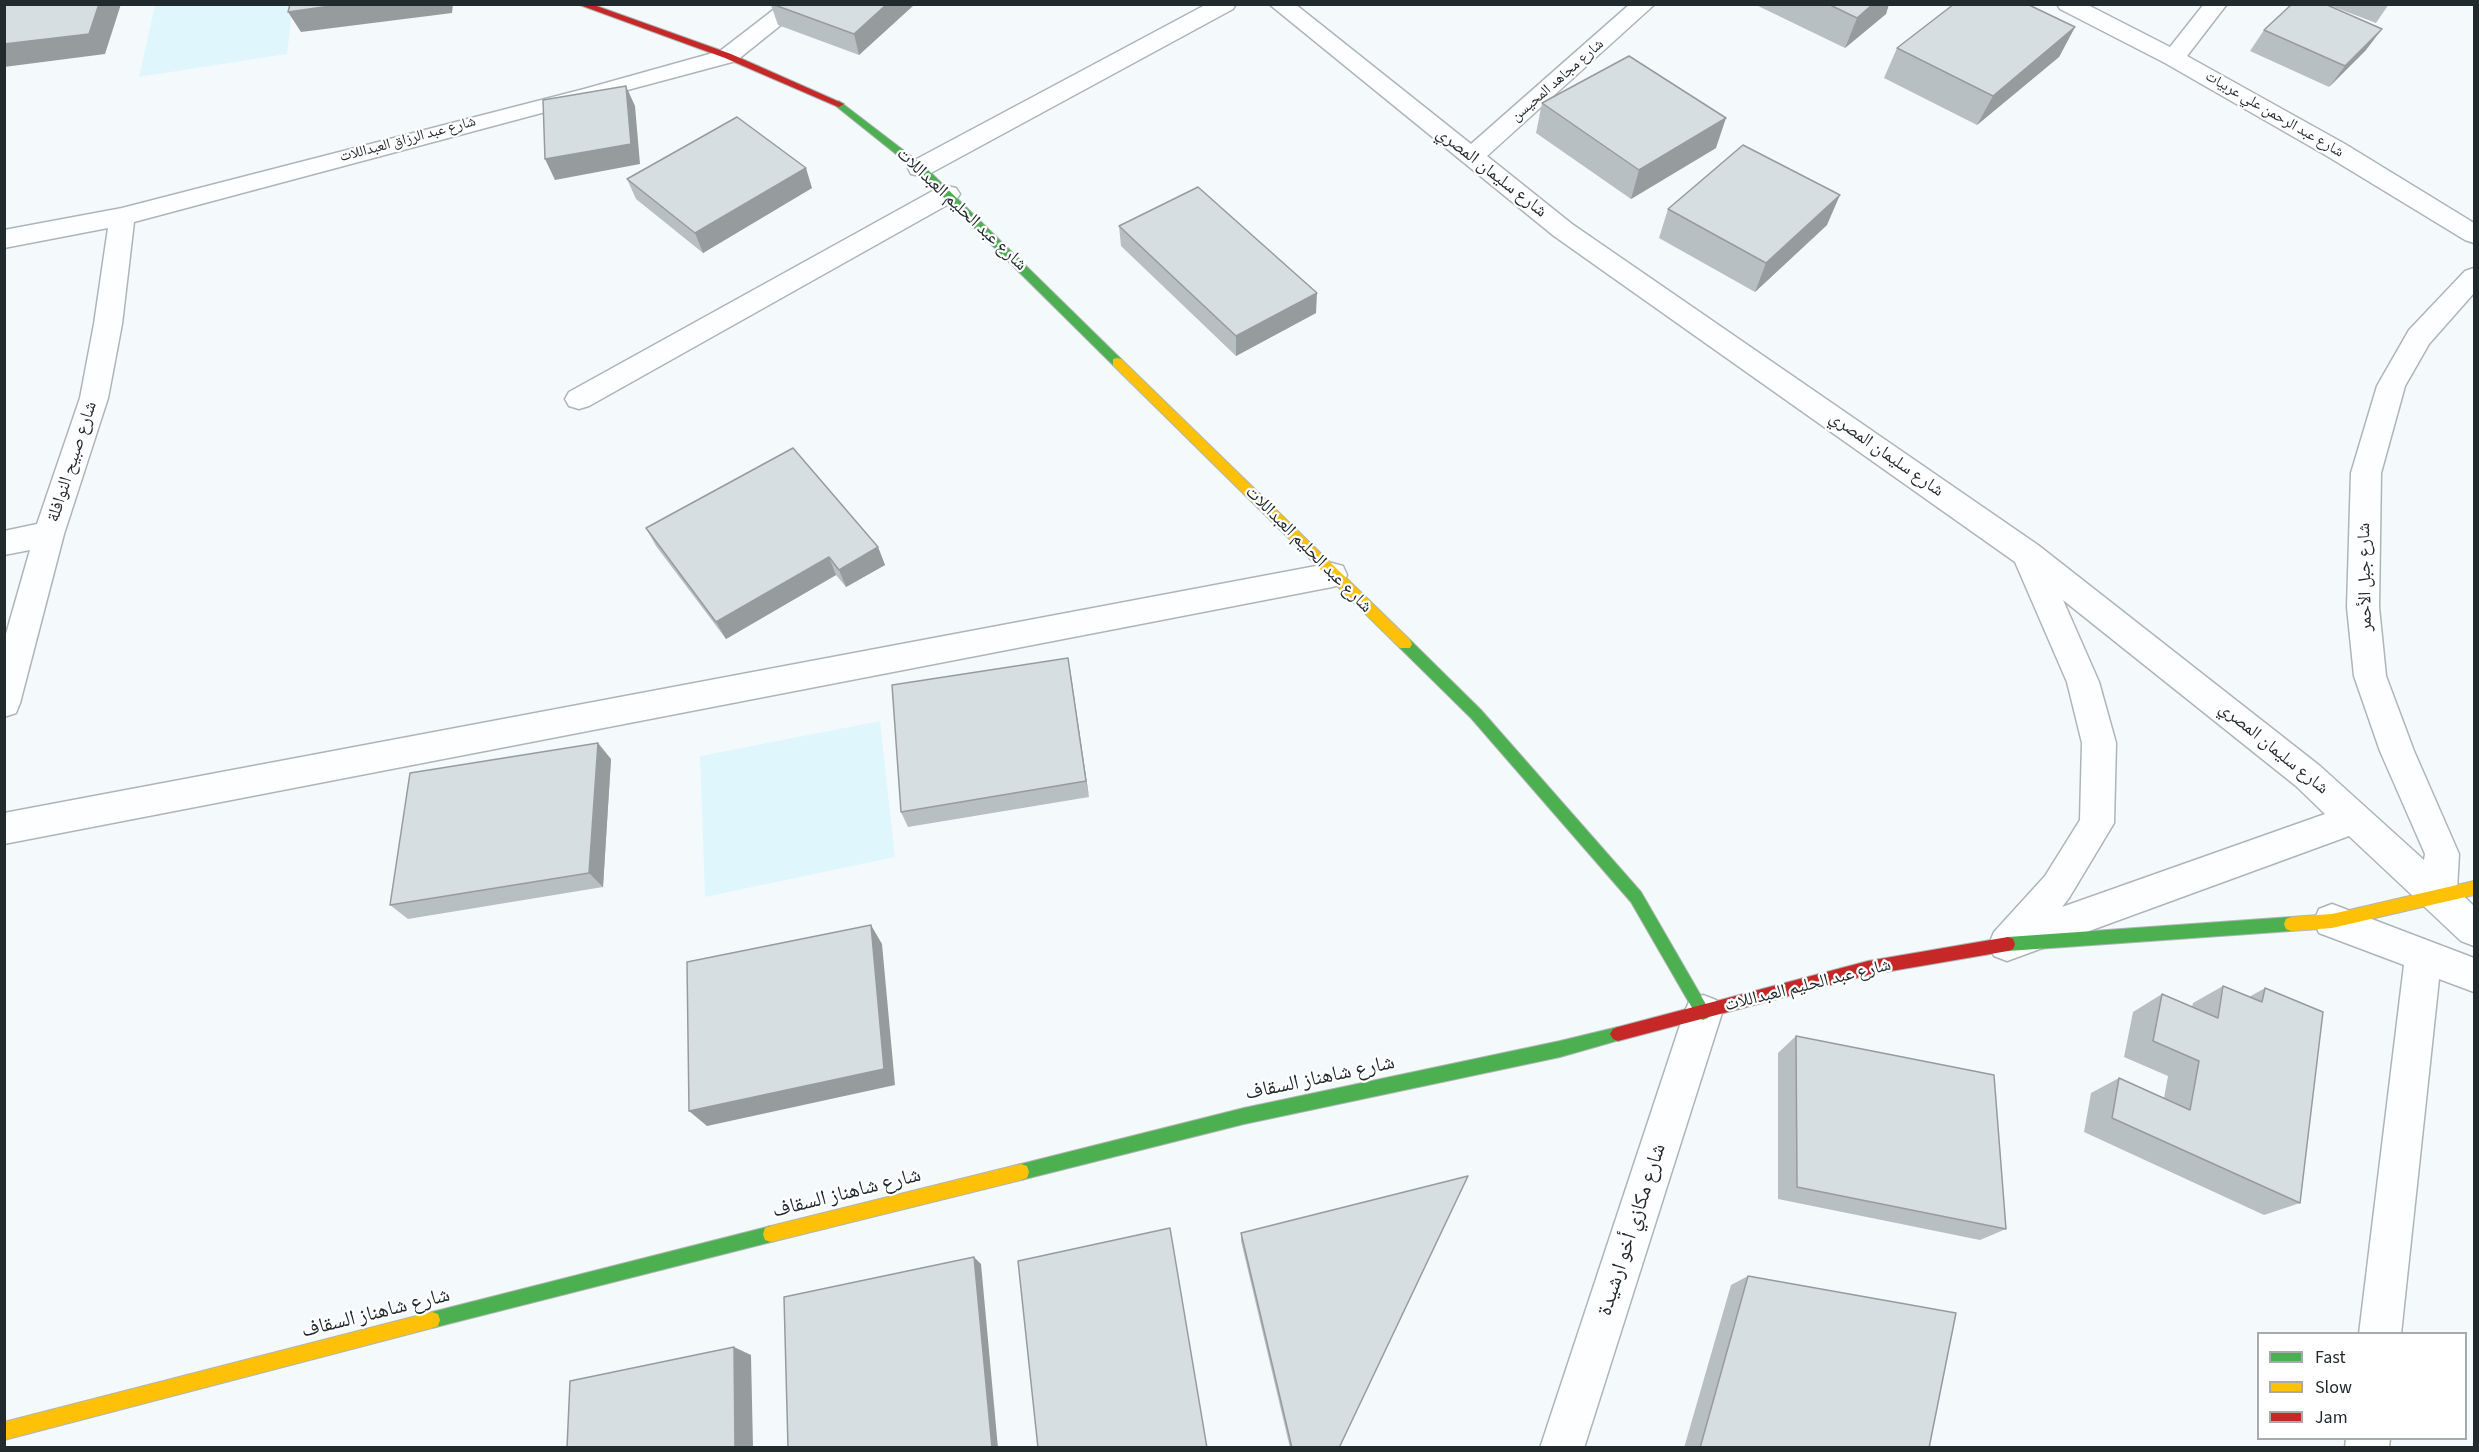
<!DOCTYPE html>
<html>
<head>
<meta charset="utf-8">
<style>
  body { margin:0 }
  #map { position:relative; width:2479px; height:1452px; overflow:hidden; background:#f4fafc; font-family:"Source Sans 3",sans-serif }
  canvas { display:block }
  .frame { position:absolute; inset:0; border:6px solid #212b2e; pointer-events:none }
  .legend { position:absolute; left:2257px; top:1332px; width:210px; height:108px; box-sizing:border-box; background:#fff; border:2px solid #a6aaab; margin:0; padding:8px 10px; list-style:none; font-size:18px; color:#212b2e }
  .legend li { display:flex; align-items:center; gap:12px; height:30px }
  .legend b { width:30px; border:2px solid #a6aaab }
</style>
</head>
<body>
<div id="map">
<canvas width="2479" height="1452"></canvas>
<div class="frame"></div>
<ul class="legend">
<li><b style="height:8px;background:#4caf50"></b>Fast</li>
<li><b style="height:8px;background:#ffc107"></b>Slow</li>
<li><b style="height:8px;background:#c62828"></b>Jam</li>
</ul>
</div>
<script>
const g = document.querySelector('canvas').getContext('2d');
g.lineJoin = 'round';
function fillPath(path, color) { g.fillStyle = color; g.fill(path, 'evenodd'); }
const poly = rows => new Path2D(rows.map(r => 'M' + r).join(''));
function strokePath(path, color, width, dash) { g.strokeStyle = color; g.lineWidth = width; g.lineCap = dash ? 'butt' : 'round'; g.setLineDash(dash || []); g.stroke(path); }
function drawText(font, color, halo, rows, align = 'center') {
  g.font = font + ' "Source Sans 3","Noto Naskh Arabic",sans-serif'; g.lineWidth = 4.5; g.setLineDash([]); g.textBaseline = 'middle'; g.strokeStyle = halo; g.fillStyle = color; for (const [text, x, y, turn = 0] of rows) {
    g.save(); g.translate(x, y); g.rotate((+turn || 0) * Math.PI / 180); g.textAlign = isNaN(turn) ? turn : align; if (halo) g.strokeText(text, 0, 0); g.fillText(text, 0, 0); g.restore();
  }
}
const green = poly([
  [155,5,293,5,287,54,139,77],
  [880,721,895,857,705,897,700,756]
]);
const street = poly([
  [781,4,807,4,736,61,134,222,122,324,108,398,64,534,20,703,16,713,4,717,4,641,30,550,4,555,4,531,37,524,80,398,94,324,108,228,4,248,4,230,122,208,584,89,720,51,781,4],
  [1207,4,1236,4,1233,9,929,174,920,176,911,174,908,168,911,162,1207,4],
  [1269,4,1295,4,1471,144,1630,4,1655,4,1487,156,1572,224,2038,545,2320,766,2424,860,2425,854,2380,751,2354,676,2347,607,2351,473,2377,386,2409,330,2465,271,2474,268,2474,293,2429,344,2405,386,2381,473,2379,607,2386,676,2414,751,2459,854,2457,890,2474,906,2474,946,2461,941,2349,836,2007,961,1994,956,1989,944,1994,932,2045,876,2080,820,2082,743,2067,682,2015,562,1554,236,1269,4],
  [2063,600,2296,786,2325,814,2062,907,2069,898,2114,823,2116,743,2099,682,2063,600],
  [2057,4,2086,4,2170,47,2204,4,2227,4,2187,56,2345,144,2474,223,2474,243,2465,240,2327,156,2165,63,2060,9,2057,4],
  [947,186,956,188,960,194,956,200,589,406,579,409,569,406,565,399,569,392,938,188,947,186],
  [1332,563,1343,566,1347,575,1343,584,1332,587,4,844,4,813,1332,563],
  [2332,904,2474,958,2474,992,2439,979,2401,1334,2359,1334,2404,965,2319,933,2314,921,2319,909,2332,904],
  [1703,995,1716,1000,1722,1013,1584,1448,1540,1448,1684,1013,1690,1000,1703,995],
  [2346,1438,2390,1438,2389,1448,2345,1448,2346,1438]
]);
const fast = poly([
  [839,101,924,166,1121,359,1121,365,1113,365,916,170,836,106,836,102,839,101],
  [1405,639,1410,640,1481,710,1641,892,1708,1008,1711,1013,1708,1018,1703,1020,1698,1018,1631,902,1471,718,1400,648,1398,644,1400,640,1405,639],
  [2291,917,2296,919,2298,924,2296,929,2291,931,2008,951,2003,949,2001,944,2003,939,2008,937,2291,917],
  [1618,1027,1623,1029,1626,1034,1623,1039,1560,1057,1244,1124,1021,1180,1015,1178,1013,1172,1015,1166,1021,1164,1244,1108,1560,1041,1618,1027],
  [771,1226,777,1228,779,1234,777,1240,771,1242,432,1328,426,1326,424,1320,426,1314,432,1312,771,1226]
]);
const slow = poly([
  [1117,358,1121,359,1410,640,1412,644,1410,648,1400,648,1113,365,1113,359,1117,358],
  [2474,881,2474,895,2332,928,2291,931,2286,929,2284,924,2286,919,2291,917,2332,914,2474,881],
  [1021,1164,1027,1166,1029,1172,1027,1178,1021,1180,771,1242,765,1240,763,1234,765,1228,771,1226,1021,1164],
  [432,1312,438,1314,440,1320,438,1326,432,1328,4,1440,4,1422,432,1312]
]);
const jam = poly([
  [577,4,591,4,731,54,844,104,839,107,836,106,725,58,577,4],
  [2008,937,2013,939,2015,944,2013,949,2008,951,1868,975,1618,1041,1613,1039,1610,1034,1613,1029,1618,1027,1868,961,2008,937]
]);
const wall = poly([
  [915,4,859,55,778,25,771,5],
  [1754,4,1889,4,1886,14,1845,48],
  [2326,4,2389,4,2376,23],
  [2075,27,2059,57,1977,125,1884,78,1897,48],
  [2264,30,2366,50,2329,87,2250,51],
  [1542,103,1716,148,1631,199,1536,133],
  [627,179,812,188,703,253,636,199],
  [1668,209,1827,225,1755,292,1659,238],
  [1119,226,1316,313,1236,356,1121,246],
  [646,528,878,547,885,565,846,587,836,575,726,639,656,546],
  [1068,658,1089,797,908,827,901,812],
  [611,759,603,887,408,919,390,905],
  [2223,986,2249,997,2265,988,2300,1203,2264,1215,2084,1132,2091,1093,2119,1078,2164,1098,2168,1076,2124,1057,2133,1012,2162,994,2192,1007,2193,1003],
  [1796,1036,2006,1229,1980,1240,1778,1199,1778,1053],
  [1241,1233,1339,1448,1290,1448,1241,1241],
  [1748,1276,1929,1448,1684,1448,1731,1285]
]);
const shadedWall = poly([
  [99,4,121,4,105,54,4,67,4,44],
  [344,4,453,4,452,13,301,32,288,12],
  [887,4,915,4,859,55,854,34],
  [1873,4,1889,4,1886,14,1845,48,1857,18],
  [2075,27,2059,57,1977,125,1993,96],
  [2382,29,2366,50,2329,87,2345,66],
  [626,86,635,106,640,164,555,180,545,159],
  [1726,118,1716,148,1631,199,1639,170],
  [806,168,812,188,703,253,695,233],
  [1840,195,1827,225,1755,292,1766,263],
  [1317,293,1316,313,1236,356,1236,336],
  [878,547,885,565,846,587,839,570],
  [829,557,836,575,726,639,716,622],
  [1068,658,1071,675,1089,797,1086,781],
  [598,743,611,759,603,887,589,873],
  [871,925,882,944,895,1085,707,1126,689,1111],
  [974,1257,981,1264,998,1448,992,1448],
  [734,1347,751,1355,753,1448,735,1448]
]);
const building = poly([
  [4,4,99,4,89,34,4,44,4,4],
  [290,4,344,4,288,12,290,4],
  [772,4,887,4,854,34,772,4],
  [1828,4,1873,4,1857,18,1828,4],
  [1954,4,2027,4,2075,27,1993,96,1897,48,1954,4],
  [2292,4,2325,4,2382,29,2345,66,2264,30,2292,4],
  [1629,56,1726,118,1639,170,1542,103,1629,56],
  [626,86,631,144,545,159,543,100,626,86],
  [737,117,806,168,695,233,627,179,737,117],
  [1743,145,1840,195,1766,263,1668,209,1743,145],
  [1198,187,1317,293,1236,336,1119,226,1198,187],
  [793,448,878,547,839,570,829,557,716,622,646,528,793,448],
  [1068,658,1086,781,901,812,892,685,1068,658],
  [598,743,589,873,390,905,410,773,598,743],
  [871,925,884,1069,689,1111,687,962,871,925],
  [2223,986,2262,1002,2265,988,2323,1012,2300,1203,2112,1118,2119,1078,2190,1110,2199,1061,2153,1041,2162,994,2218,1018,2223,986],
  [1796,1036,1994,1075,2006,1229,1797,1187,1796,1036],
  [1468,1176,1339,1448,1292,1448,1241,1233,1468,1176],
  [1170,1228,1207,1448,1038,1448,1018,1261,1170,1228],
  [974,1257,992,1448,788,1448,784,1297,974,1257],
  [1748,1276,1956,1313,1929,1448,1700,1448,1748,1276],
  [734,1347,735,1448,567,1448,570,1381,734,1347]
]);
const farStreetnames = [
  ["شارع مجاهد المحيسن",1558,81,-41],
  ["شارع عبد الرحمن علي عربيات",2274,115,30],
  ["شارع عبد الرزاق العبداللات",408,140,-15]
];
const streetNames = [
  ["شارع سليمان المصري",1491,173,38],
  ["شارع عبد الحليم العبداللات",961,210,43],
  ["شارع سليمان المصري",1886,455,35],
  ["شارع صبيح النوافلة",73,462,-72],
  ["شارع عبد الحليم العبداللات",1308,550,45],
  ["شارع جبل الأحمر",2366,577,-91],
  ["شارع سليمان المصري",2273,749,39],
  ["شارع عبد الحليم العبداللات",1808,986,-14]
];
const nearStreetnames = [
  ["شارع شاهناز السقاف",1320,1079,-12],
  ["شارع شاهناز السقاف",847,1194,-14],
  ["شارع مكازي أخو ارشيدة",1633,1230,-72],
  ["شارع شاهناز السقاف",376,1314,-14]
];
fillPath(green, '#e0f6fd');
strokePath(street, '#aeb5b8', 3);
strokePath(fast, '#aeb5b8', 2);
strokePath(slow, '#aeb5b8', 2);
strokePath(jam, '#aeb5b8', 2);
fillPath(street, '#fdfeff');
fillPath(fast, '#4caf50');
fillPath(slow, '#ffc107');
fillPath(jam, '#c62828');
fillPath(wall, '#b8bfc2');
fillPath(shadedWall, '#969b9e');
fillPath(building, '#d6dee1');
strokePath(building, '#969b9e', 1.5);
drawText('15px', '#212b2e', '#fff', farStreetnames);
drawText('18px', '#212b2e', '#fff', streetNames);
drawText('21px', '#212b2e', '#fff', nearStreetnames);
</script>
</body>
</html>
